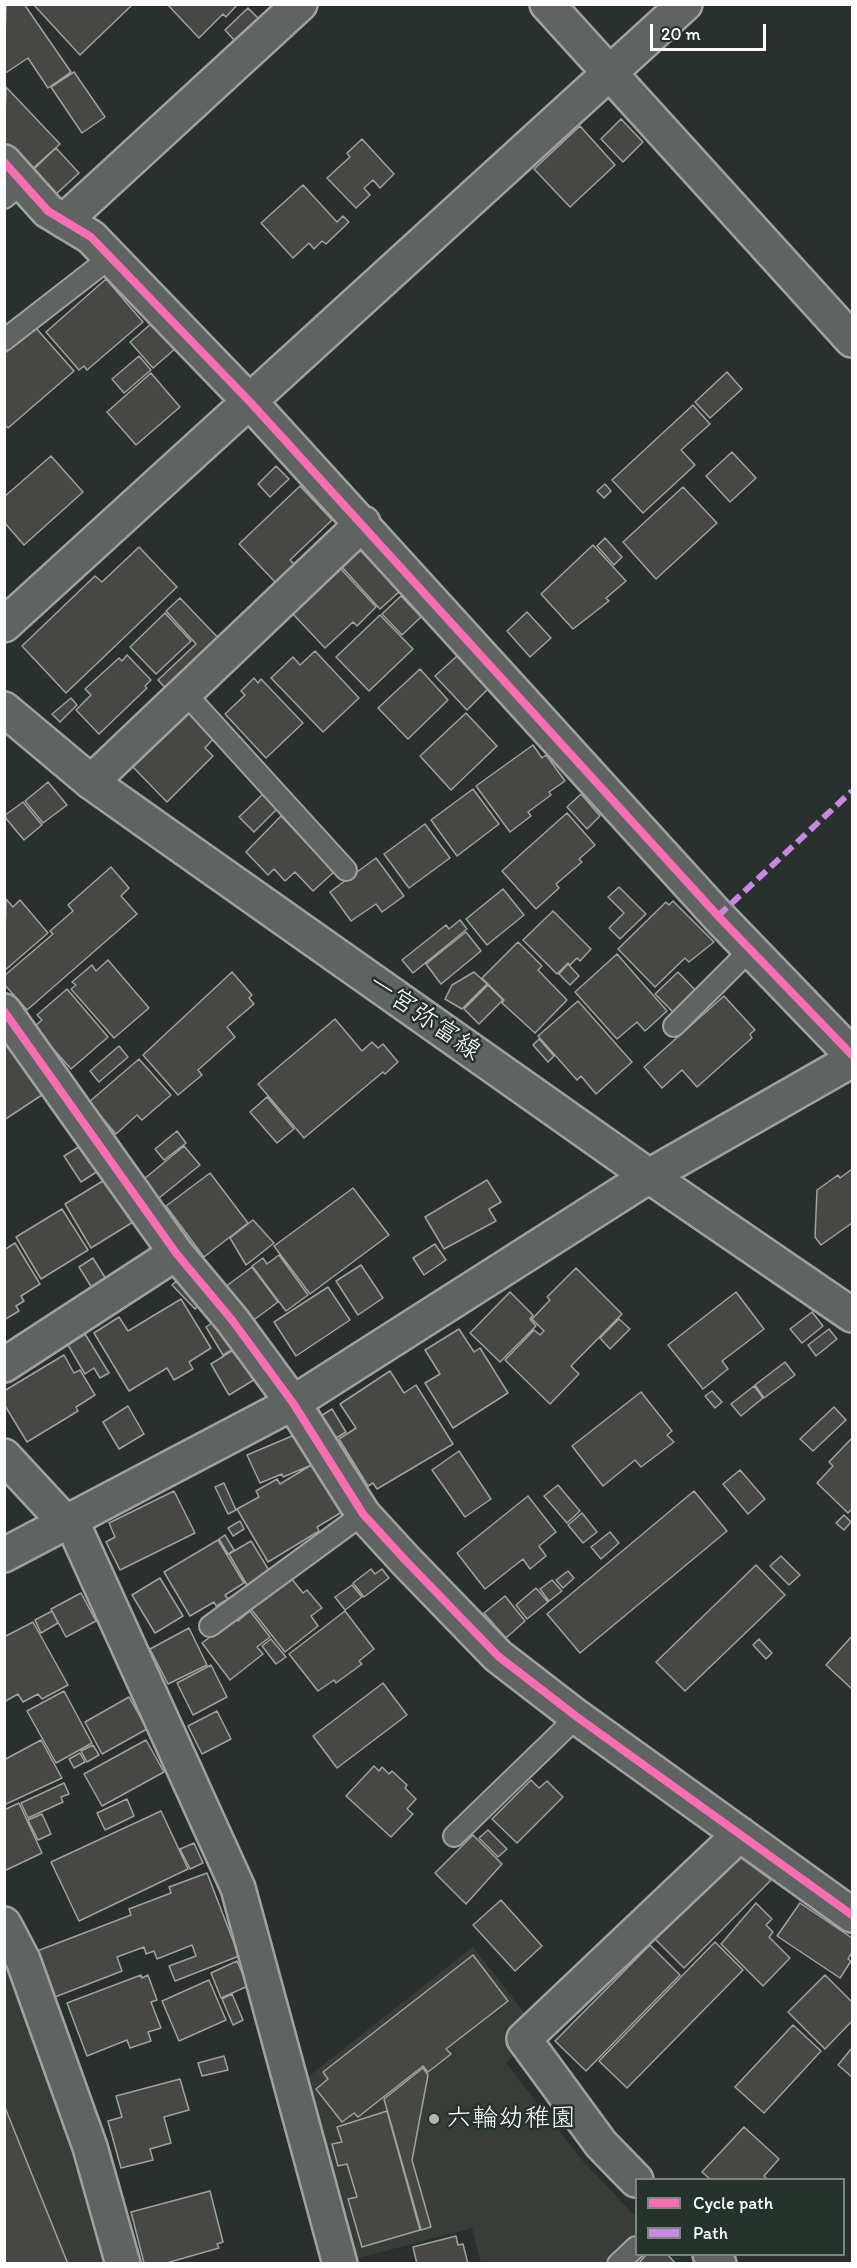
<!DOCTYPE html>
<html>
<head>
<meta charset="utf-8">
<style>
  body { margin:0 }
  #map { position:relative; width:857px; height:2268px; overflow:hidden; background:#29302d; font-family:Itim,sans-serif }
  canvas { display:block }
  .frame { position:absolute; inset:0; border:6px solid #fff; pointer-events:none }
  .legend { position:absolute; left:635px; top:2178px; width:210px; height:78px; box-sizing:border-box; background:#26332d; border:2px solid #7d8581; margin:0; padding:8px 10px; list-style:none; font-size:18px; color:#fff }
  .legend li { display:flex; align-items:center; gap:12px; height:30px }
  .legend b { width:30px; border:2px solid #7d8581 }
  .scale { position:absolute; left:650px; top:24px; width:116px; height:27px; box-sizing:border-box; border:3px solid #fff; border-top:0; padding-left:8px; font-size:18px; line-height:21px; white-space:nowrap; color:#fff; -webkit-text-stroke:4px #26332d; paint-order:stroke }
</style>
</head>
<body>
<div id="map">
<canvas width="857" height="2268"></canvas>
<div class="frame"></div>
<ul class="legend">
<li><b style="height:8px;background:#f96db3"></b>Cycle path</li>
<li><b style="height:8px;background:#c787e3"></b>Path</li>
</ul>
<div class="scale">20 m</div>
</div>
<script>
const g = document.querySelector('canvas').getContext('2d');
g.lineJoin = 'round';
function fillPath(path, color) { g.fillStyle = color; g.fill(path, 'evenodd'); }
const poly = rows => new Path2D(rows.map(r => 'M' + r).join(''));
function strokePath(path, color, width, dash) { g.strokeStyle = color; g.lineWidth = width; g.lineCap = dash ? 'butt' : 'round'; g.setLineDash(dash || []); g.stroke(path); }
function drawText(font, color, halo, rows, align = 'center') {
  g.font = font + ' Itim,"Klee One",sans-serif'; g.lineWidth = 5; g.setLineDash([]); g.textBaseline = 'middle'; g.strokeStyle = halo; g.fillStyle = color; for (const [text, x, y, turn = 0] of rows) {
    g.save(); g.translate(x, y); g.rotate((+turn || 0) * Math.PI / 180); g.textAlign = isNaN(turn) ? turn : align; if (halo) g.strokeText(text, 0, 0); g.fillText(text, 0, 0); g.restore();
  }
}
const built = poly([
  [473,1947,526,2015,508,2031,522,2049,506,2063,582,2160,636,2217,636,2233,603,2263,481,2263,472,2228,355,2259,308,2077],
  [4,1958,70,2135,108,2263,5,2263]
]);
const building = poly([
  [6,4,24,4,71,72,48,88,28,58,4,74,6,4],
  [33,4,133,4,80,55,33,4],
  [167,4,238,4,226,17,223,14,199,38,167,4],
  [248,8,259,19,236,42,225,30,248,8],
  [74,72,105,117,82,133,51,87,74,72],
  [6,87,60,144,31,170,4,142,6,87],
  [621,119,643,142,623,162,601,139,621,119],
  [580,126,615,165,570,207,534,169,580,126],
  [362,139,394,174,380,188,373,180,364,188,370,195,356,208,327,178,350,157,347,153,362,139],
  [56,148,79,173,54,196,32,171,56,148],
  [303,185,337,222,343,216,349,222,326,244,322,241,314,249,309,243,293,258,261,223,303,185],
  [106,279,143,322,87,370,84,366,79,370,46,332,106,279],
  [152,323,175,349,153,368,130,342,152,323],
  [35,327,74,371,8,428,4,424,4,354,35,327],
  [139,356,151,370,124,393,112,379,139,356],
  [727,372,742,389,710,418,695,402,727,372],
  [151,373,180,407,136,445,107,412,151,373],
  [693,405,710,424,681,450,695,465,643,513,612,480,693,405],
  [732,452,756,478,730,502,706,476,732,452],
  [51,456,83,492,24,545,4,522,4,497,51,456],
  [276,466,289,479,270,497,258,484,276,466],
  [605,484,611,491,604,498,597,491,605,484],
  [300,486,332,520,290,560,296,566,277,584,239,544,300,486],
  [683,487,717,523,656,579,623,542,683,487],
  [605,538,622,557,614,565,597,546,605,538],
  [593,545,626,581,606,598,609,601,573,629,541,594,593,545],
  [139,547,177,587,66,693,22,646,95,576,102,582,139,547],
  [359,549,400,591,380,609,341,566,359,549],
  [340,568,376,607,357,626,353,622,325,648,292,613,340,568],
  [401,596,421,617,402,635,382,614,401,596],
  [180,598,224,644,171,694,158,680,196,644,166,611,180,598],
  [527,612,551,638,530,657,507,631,527,612],
  [165,613,191,641,156,674,130,647,165,613],
  [380,615,413,649,369,691,336,657,380,615],
  [315,651,359,698,323,732,271,678,293,657,300,665,315,651],
  [127,655,151,680,145,686,147,688,99,734,76,710,91,695,85,689,119,658,122,661,127,655],
  [457,656,488,689,467,710,435,676,457,656],
  [420,669,448,700,408,739,378,708,420,669],
  [254,678,258,683,261,679,303,723,266,758,225,714,245,695,241,691,254,678],
  [71,698,77,705,60,722,52,714,71,698],
  [185,709,214,738,205,748,213,756,167,802,130,764,185,709],
  [466,713,497,746,451,790,420,756,466,713],
  [533,745,542,758,546,755,565,781,549,792,551,795,528,812,531,816,510,832,476,786,533,745],
  [48,782,67,805,43,823,25,801,48,782],
  [473,789,499,824,457,856,431,820,473,789],
  [263,794,277,809,254,832,239,817,263,794],
  [581,794,600,816,587,829,567,807,581,794],
  [23,802,42,825,24,840,4,816,23,802],
  [567,813,595,845,579,859,582,862,556,884,559,888,536,909,502,871,567,813],
  [281,816,334,872,313,891,295,872,285,881,274,869,268,875,246,852,281,816],
  [425,824,450,858,409,888,384,854,425,824],
  [376,858,404,896,382,912,376,904,351,921,330,892,376,858],
  [111,867,129,888,121,896,137,914,27,1010,4,984,4,976,53,934,50,931,73,911,68,905,111,867],
  [619,887,646,914,620,939,609,928,624,913,608,897,619,887],
  [503,889,524,915,487,945,466,919,503,889],
  [6,899,13,907,20,900,48,933,4,971,6,899],
  [673,901,714,942,689,962,685,958,655,987,618,949,666,902,669,905,673,901],
  [553,911,591,949,580,961,577,958,570,965,568,963,557,974,523,940,553,911],
  [460,920,467,929,413,973,402,960,446,925,449,929,460,920],
  [466,932,481,951,441,984,426,964,466,932],
  [518,942,542,966,538,970,567,1000,535,1033,502,1003,504,1000,482,978,518,942],
  [617,954,667,1011,645,1031,637,1022,617,1039,575,992,617,954],
  [108,960,149,1008,114,1038,71,989,76,985,72,982,92,965,96,971,108,960],
  [568,964,579,976,570,985,559,974,568,964],
  [232,972,252,995,249,998,254,1004,227,1027,235,1037,198,1070,202,1075,178,1095,143,1055,232,972],
  [474,972,487,984,462,1009,445,999,452,985,474,972],
  [678,972,696,991,674,1013,655,994,678,972],
  [488,985,503,1000,479,1024,464,1009,488,985],
  [67,989,108,1037,71,1069,34,1027,42,1020,37,1015,67,989],
  [724,996,755,1030,750,1034,752,1038,697,1087,682,1070,662,1088,644,1067,724,996],
  [578,1001,632,1062,596,1094,581,1076,577,1080,538,1036,578,1001],
  [335,1019,362,1051,372,1042,378,1048,383,1044,398,1062,385,1074,383,1072,304,1138,258,1084,335,1019],
  [539,1039,554,1056,548,1062,533,1045,539,1039],
  [11,1041,45,1093,4,1120,4,1045,11,1041],
  [119,1046,128,1057,99,1082,90,1071,119,1046],
  [139,1059,171,1095,142,1120,137,1115,116,1134,89,1102,139,1059],
  [267,1097,294,1129,277,1143,250,1112,267,1097],
  [177,1131,186,1143,164,1160,155,1149,177,1131],
  [82,1145,98,1171,81,1182,64,1156,82,1145],
  [184,1146,200,1165,159,1198,144,1179,184,1146],
  [852,1169,852,1223,821,1245,815,1237,817,1190,838,1175,840,1178,852,1169],
  [210,1173,248,1223,204,1257,166,1206,210,1173],
  [106,1179,133,1222,91,1248,65,1204,106,1179],
  [487,1180,501,1202,489,1209,496,1221,444,1249,425,1217,487,1180],
  [353,1188,389,1235,310,1294,274,1246,353,1188],
  [62,1209,88,1250,41,1279,16,1237,62,1209],
  [253,1220,274,1243,246,1265,230,1238,253,1220],
  [15,1243,40,1284,21,1296,24,1301,16,1306,19,1311,4,1320,4,1250,15,1243],
  [435,1244,446,1260,424,1275,413,1258,435,1244],
  [279,1255,308,1295,286,1311,252,1266,263,1258,267,1264,279,1255],
  [93,1258,106,1279,92,1288,79,1267,93,1258],
  [361,1265,383,1298,358,1315,336,1281,361,1265],
  [252,1267,278,1302,251,1322,225,1287,252,1267],
  [576,1268,622,1314,571,1366,579,1374,550,1404,505,1360,534,1330,540,1335,544,1331,532,1319,550,1300,547,1297,576,1268],
  [181,1277,204,1301,195,1309,172,1285,181,1277],
  [328,1287,350,1320,296,1356,274,1322,328,1287],
  [510,1292,533,1315,530,1319,536,1326,500,1362,470,1333,510,1292],
  [736,1292,764,1329,722,1361,728,1369,703,1389,668,1345,736,1292],
  [181,1299,211,1348,189,1362,193,1369,174,1380,167,1368,129,1391,94,1333,119,1317,128,1331,181,1299],
  [812,1312,823,1326,802,1343,790,1329,812,1312],
  [218,1319,235,1348,223,1355,206,1327,218,1319],
  [619,1319,630,1329,610,1349,600,1338,619,1319],
  [459,1329,474,1352,480,1348,508,1393,453,1428,425,1383,440,1374,425,1350,459,1329],
  [829,1329,837,1339,816,1356,808,1345,829,1329],
  [85,1334,109,1373,100,1378,94,1368,85,1374,68,1345,85,1334],
  [238,1347,257,1378,229,1395,211,1364,238,1347],
  [64,1355,74,1373,80,1370,95,1395,76,1407,78,1411,27,1442,4,1404,4,1391,64,1355],
  [785,1362,795,1375,764,1398,755,1385,785,1362],
  [390,1371,404,1393,416,1385,453,1444,377,1489,373,1483,368,1486,339,1439,356,1428,340,1404,390,1371],
  [754,1386,763,1398,741,1416,731,1404,754,1386],
  [712,1391,722,1402,715,1408,705,1396,712,1391],
  [641,1392,672,1431,667,1435,674,1442,641,1467,635,1460,603,1486,572,1446,641,1392],
  [128,1406,144,1434,119,1449,103,1422,128,1406],
  [834,1407,846,1420,813,1451,800,1439,834,1407],
  [332,1409,346,1432,333,1440,319,1417,332,1409],
  [292,1436,308,1453,314,1464,283,1477,282,1474,260,1483,247,1455,292,1436],
  [852,1438,852,1509,848,1513,817,1483,833,1466,829,1462,852,1438],
  [459,1451,491,1499,465,1517,432,1470,459,1451],
  [313,1464,342,1512,317,1527,319,1531,268,1562,237,1509,259,1497,256,1491,277,1479,280,1484,313,1464],
  [740,1470,765,1499,748,1514,723,1484,740,1470],
  [224,1483,236,1510,228,1514,215,1487,224,1483],
  [558,1485,580,1511,567,1523,544,1496,558,1485],
  [174,1491,195,1533,120,1570,106,1542,115,1537,109,1523,174,1491],
  [694,1491,727,1531,580,1653,547,1614,694,1491],
  [528,1496,556,1532,539,1546,546,1556,530,1569,523,1559,485,1589,457,1553,528,1496],
  [582,1513,597,1532,583,1543,568,1525,582,1513],
  [844,1515,851,1522,844,1530,836,1523,844,1515],
  [240,1521,244,1529,233,1536,228,1528,240,1521],
  [610,1532,619,1543,601,1559,591,1547,610,1532],
  [225,1535,234,1550,228,1554,219,1539,225,1535],
  [218,1540,244,1583,225,1595,228,1599,216,1606,214,1602,190,1616,164,1572,218,1540],
  [251,1541,270,1572,247,1585,229,1554,251,1541],
  [781,1556,800,1575,789,1585,770,1566,781,1556],
  [756,1565,785,1595,685,1691,656,1662,756,1565],
  [371,1569,375,1574,382,1569,389,1578,364,1597,353,1583,371,1569],
  [568,1571,574,1578,563,1588,556,1580,568,1571],
  [160,1578,183,1616,155,1633,132,1595,160,1578],
  [291,1578,303,1593,307,1590,322,1608,311,1616,318,1626,285,1652,251,1609,291,1578],
  [552,1580,562,1591,549,1601,540,1589,552,1580],
  [352,1585,362,1597,345,1610,335,1597,352,1585],
  [536,1588,548,1602,527,1619,516,1605,536,1588],
  [81,1593,96,1621,66,1637,51,1609,81,1593],
  [505,1596,525,1621,506,1638,484,1613,505,1596],
  [52,1611,58,1623,41,1633,35,1620,52,1611],
  [250,1611,270,1637,257,1647,263,1654,230,1680,202,1643,235,1618,238,1621,250,1611],
  [345,1611,374,1649,359,1661,362,1664,336,1683,334,1680,318,1691,289,1654,345,1611],
  [33,1622,68,1685,42,1699,38,1694,23,1702,18,1694,4,1702,4,1637,33,1622],
  [189,1628,207,1665,168,1684,150,1649,189,1628],
  [852,1636,852,1689,826,1665,852,1636],
  [271,1639,286,1657,276,1664,262,1646,271,1639],
  [759,1639,772,1653,766,1659,753,1645,759,1639],
  [211,1665,227,1697,193,1715,177,1683,211,1665],
  [383,1683,407,1715,337,1768,313,1736,383,1683],
  [64,1691,92,1743,56,1763,27,1711,64,1691],
  [129,1697,147,1729,102,1754,85,1722,129,1697],
  [217,1711,231,1739,202,1754,188,1726,217,1711],
  [41,1740,62,1778,4,1805,4,1760,41,1740],
  [146,1740,164,1772,102,1806,84,1774,146,1740],
  [93,1745,99,1755,87,1762,81,1751,93,1745],
  [80,1753,85,1762,74,1768,69,1759,80,1753],
  [374,1766,379,1771,382,1767,389,1774,392,1771,407,1785,405,1788,416,1799,407,1809,413,1814,391,1837,346,1796,374,1766],
  [531,1780,539,1788,547,1781,563,1797,517,1843,492,1819,531,1780],
  [64,1783,69,1794,61,1797,63,1802,28,1818,21,1803,64,1783],
  [127,1799,134,1816,105,1830,97,1813,127,1799],
  [19,1803,42,1853,4,1871,4,1810,19,1803],
  [161,1811,188,1869,79,1921,51,1862,161,1811],
  [42,1814,51,1834,38,1840,28,1820,42,1814],
  [488,1830,507,1849,498,1857,479,1838,488,1830],
  [473,1835,502,1864,466,1904,435,1873,473,1835],
  [194,1843,203,1863,190,1869,180,1849,194,1843],
  [737,1855,771,1880,684,1968,654,1938,737,1855],
  [207,1873,239,1956,175,1981,169,1966,196,1956,192,1945,157,1959,154,1951,146,1954,144,1947,117,1957,122,1971,55,1997,37,1951,131,1915,129,1909,171,1893,169,1887,207,1873],
  [501,1900,542,1946,515,1971,473,1925,501,1900],
  [756,1903,772,1919,766,1925,773,1932,769,1937,790,1958,763,1986,721,1944,756,1903],
  [800,1903,852,1938,852,1952,848,1959,851,1961,840,1978,777,1936,800,1903],
  [715,1942,743,1970,627,2088,599,2061,715,1942],
  [650,1945,680,1975,586,2071,555,2041,650,1945],
  [473,1955,508,2001,446,2049,451,2054,428,2072,423,2066,358,2117,354,2113,342,2122,316,2089,328,2079,323,2072,473,1955],
  [237,1961,248,1986,221,1998,211,1973,237,1961],
  [141,1975,142,1978,148,1975,157,2000,151,2002,161,2028,148,2032,151,2041,130,2048,127,2040,87,2056,67,2003,141,1975],
  [825,1975,852,2002,852,2021,825,2049,788,2012,825,1975],
  [209,1980,226,2020,179,2041,162,2001,209,1980],
  [232,1994,243,2020,233,2025,222,1999,232,1994],
  [793,2025,821,2051,764,2113,735,2087,793,2025],
  [852,2048,852,2077,838,2065,852,2048],
  [224,2056,228,2070,202,2076,198,2063,224,2056],
  [423,2068,428,2075,412,2160,431,2227,421,2230,384,2099,423,2068],
  [180,2079,189,2110,164,2117,171,2143,150,2149,153,2160,121,2168,108,2121,122,2117,116,2096,180,2079],
  [4,2105,68,2264,4,2264,4,2105],
  [387,2111,420,2230,362,2247,348,2199,357,2197,347,2164,338,2166,332,2144,342,2142,337,2127,387,2111],
  [744,2127,779,2159,764,2176,768,2180,711,2180,702,2172,744,2127],
  [210,2191,223,2242,217,2244,219,2248,163,2264,144,2263,131,2212,210,2191],
  [456,2236,458,2245,463,2244,468,2264,417,2264,413,2247,456,2236],
  [647,2254,667,2254,676,2264,638,2264,647,2254]
]);
const service = poly([
  [4,198,23,183],
  [4,340,111,257],
  [185,693,346,870],
  [674,1026,751,949],
  [210,1626,363,1514],
  [454,1836,577,1717],
  [618,2264,636,2247]
]);
const minor = poly([
  [547,4,852,340],
  [4,162,48,211,91,237,251,403,718,916,852,1055],
  [64,221,300,4],
  [4,625,685,4],
  [91,782,363,523],
  [4,1011,176,1253,232,1320,293,1403,363,1514,406,1561,498,1656,577,1717,852,1915],
  [4,1365,176,1253],
  [4,1456,66,1523],
  [71,1520,238,1888,340,2264],
  [4,1555,293,1403,649,1176,852,1060],
  [4,1924,23,1960,90,2147,123,2264],
  [636,2180,601,2144,524,2039,740,1834],
  [710,2254,719,2264]
]);
const secondary = poly([
  [4,709,91,782,146,821,649,1176,852,1315]
]);
const quiet = poly([
  [718,916,852,791]
]);
const cycleway = poly([
  [4,162,48,211,91,237,251,403,718,916,852,1055],
  [4,1011,176,1253,232,1320,293,1403,363,1514,406,1561,498,1656,577,1717,852,1915]
]);
const markers = [
  [434,2119,6,"#b4b7b6"]
];
const streetNames = [
  ["一宮弥富線",424,1018,35]
];
const poiNames = [
  ["六輪幼稚園",446,2119]
];
fillPath(built, '#383e37');
fillPath(building, '#474844');
strokePath(building, '#9fa2a0', 1.5);
strokePath(service, '#9fa2a0', 24);
strokePath(minor, '#9fa2a0', 38);
strokePath(secondary, '#9fa2a0', 38);
strokePath(service, '#5f6362', 20);
strokePath(minor, '#5f6362', 33);
strokePath(secondary, '#5f6362', 33);
strokePath(quiet, '#c787e3', 6, [12, 6]);
strokePath(cycleway, '#f96db3', 8);
for (const [x, y, r, color] of markers) { const dot = new Path2D(); dot.arc(x, y, r, 0, 2 * Math.PI); g.fillStyle = color; g.fill(dot); strokePath(dot, '#26332d', 2); }
drawText('26px', '#fff', '#26332d', streetNames);
drawText('26px', '#fff', '#26332d', poiNames, 'left');
</script>
</body>
</html>
